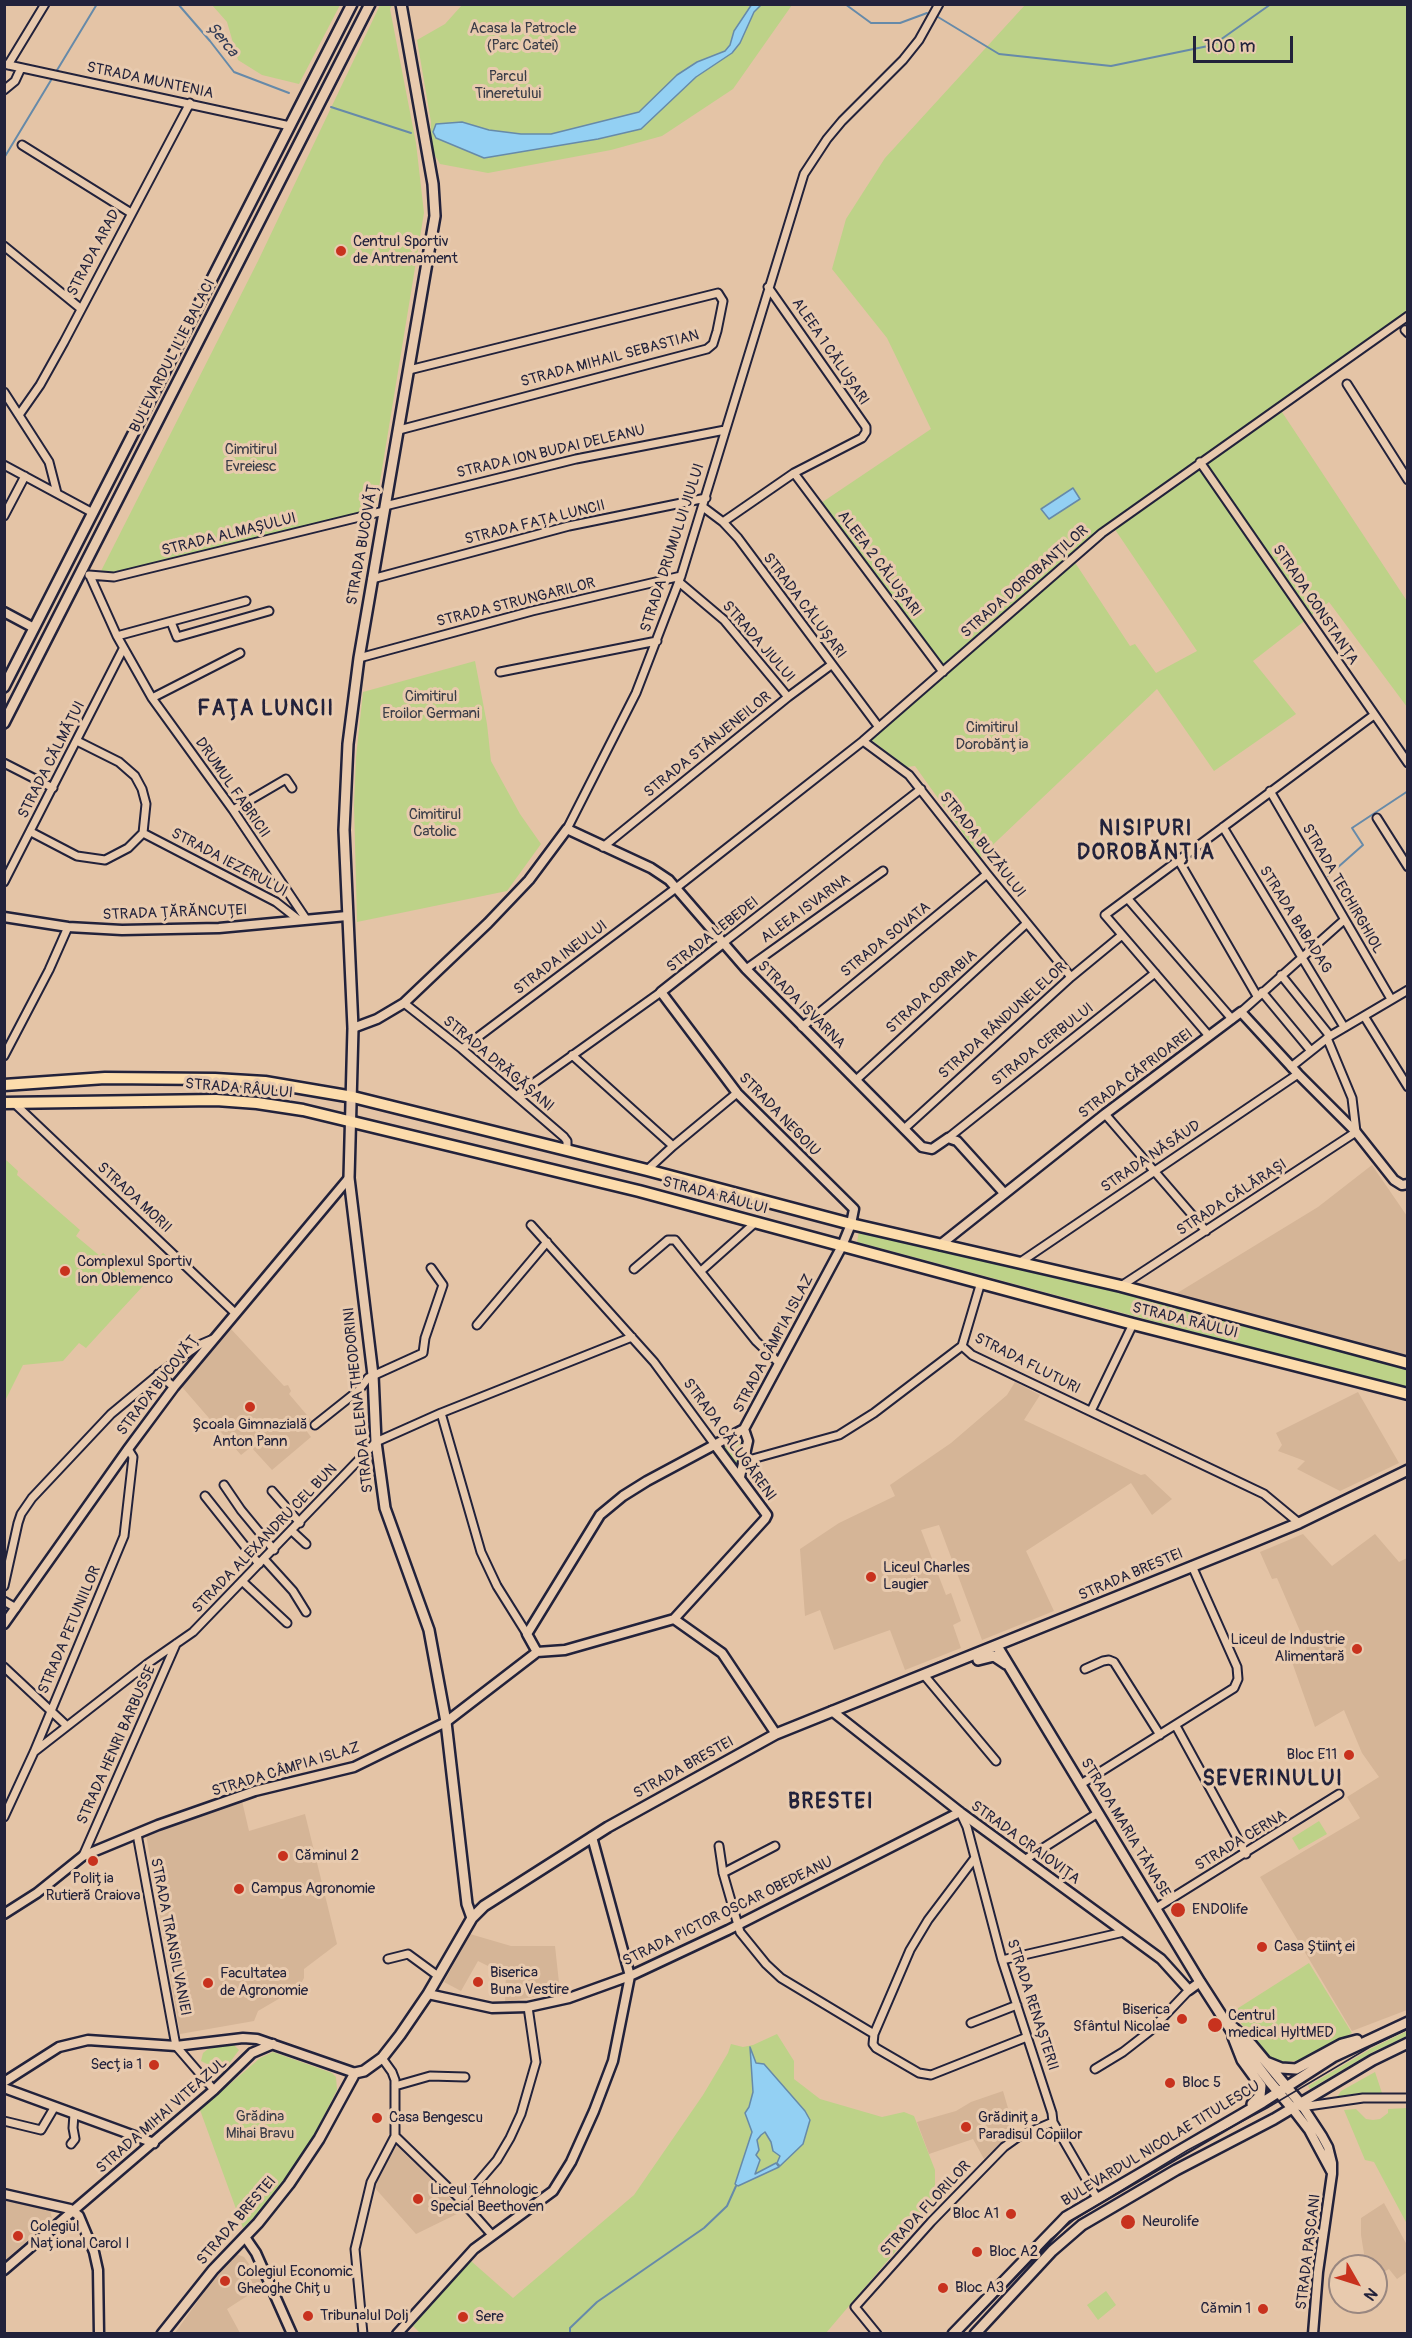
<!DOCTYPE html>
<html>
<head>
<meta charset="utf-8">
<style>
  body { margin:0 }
  #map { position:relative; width:1412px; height:2338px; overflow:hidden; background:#e4c4a6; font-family:Pangolin,sans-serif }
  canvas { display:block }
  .frame { position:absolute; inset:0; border:6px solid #22223b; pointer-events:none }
  .north { position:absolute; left:1328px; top:2254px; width:60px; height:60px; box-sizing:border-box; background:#e8caae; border:2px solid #998780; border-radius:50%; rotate:129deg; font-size:16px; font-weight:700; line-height:24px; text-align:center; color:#22223b }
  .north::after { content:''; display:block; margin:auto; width:21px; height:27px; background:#c8321e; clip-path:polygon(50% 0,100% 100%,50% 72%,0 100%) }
  .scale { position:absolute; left:1193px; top:36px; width:100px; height:27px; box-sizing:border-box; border:3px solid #22223b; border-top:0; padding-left:8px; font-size:18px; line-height:21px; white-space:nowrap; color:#22223b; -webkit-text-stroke:4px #e8caae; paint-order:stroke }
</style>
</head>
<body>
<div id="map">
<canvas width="1412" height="2338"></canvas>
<div class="frame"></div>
<div class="north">N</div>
<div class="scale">100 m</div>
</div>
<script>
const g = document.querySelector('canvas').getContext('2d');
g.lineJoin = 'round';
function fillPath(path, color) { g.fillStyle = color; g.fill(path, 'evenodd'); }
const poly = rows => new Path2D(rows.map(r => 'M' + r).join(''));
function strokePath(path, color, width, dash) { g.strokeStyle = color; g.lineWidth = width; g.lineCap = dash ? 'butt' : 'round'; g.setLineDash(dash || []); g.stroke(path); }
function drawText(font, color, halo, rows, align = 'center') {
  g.font = font + ' Pangolin,sans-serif'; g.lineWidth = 6; g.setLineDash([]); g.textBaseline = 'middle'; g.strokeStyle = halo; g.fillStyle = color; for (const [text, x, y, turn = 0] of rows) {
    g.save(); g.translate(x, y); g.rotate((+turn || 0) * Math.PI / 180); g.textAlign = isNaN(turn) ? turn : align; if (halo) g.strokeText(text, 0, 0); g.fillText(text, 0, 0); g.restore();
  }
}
const built = poly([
  [1372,1165,1407,1216,1407,1360,1174,1295,1318,1207],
  [231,1329,284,1386,288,1385,291,1391,289,1394,312,1421,305,1429,311,1437,272,1470,251,1447,241,1455,182,1387],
  [1015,1382,1040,1395,1024,1420,1141,1475,1145,1474,1172,1499,1152,1515,1131,1483,1026,1551,1054,1611,982,1640,939,1525,921,1530,946,1595,951,1593,961,1621,953,1625,961,1648,905,1670,890,1630,834,1650,820,1610,805,1616,800,1549,839,1523,895,1496,890,1485,951,1443,1007,1395],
  [1358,1392,1399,1463,1340,1491,1297,1469,1305,1461,1278,1451,1282,1445,1276,1433],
  [1303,1534,1332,1566,1375,1534,1399,1562,1407,1558,1407,2010,1352,2031,1260,1877,1360,1818,1347,1797,1379,1777,1362,1753,1344,1710,1315,1727,1292,1662,1307,1653,1306,1645,1277,1578,1272,1579,1260,1552],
  [242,1801,249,1831,305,1814,337,1944,304,1969,304,1978,299,1987,258,2011,254,2021,180,2034,146,1834],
  [470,1934,511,1946,555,1946,560,1992,505,2002,506,1975,478,1961,461,1991,444,1982],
  [1003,2091,1015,2132,984,2159,973,2139,929,2154,917,2122,956,2111,971,2102],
  [396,2145,463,2211,416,2234,374,2187],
  [5,2201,50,2209,52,2219,5,2260],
  [1384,2203,1407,2245,1407,2272,1397,2279,1389,2269,1376,2276,1376,2266,1366,2266,1361,2235,1361,2218],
  [236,2254,244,2257,264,2285,227,2309,240,2333,175,2333,205,2291]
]);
const green = poly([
  [212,5,340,5,299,84,262,75,238,60,227,22],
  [380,5,392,5,390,9,416,143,424,213,375,512,114,577,100,573,258,261],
  [462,5,792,5,733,89,662,136,611,150,488,173,440,164,430,147,431,122,417,40,445,24],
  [1025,5,1407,5,1407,319,1278,406,1407,601,1407,707,1329,602,1253,661,1296,714,1214,771,1157,689,980,857,915,766,907,767,870,739,1059,572,943,665,821,503,931,429,887,338,832,269,846,219,885,158],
  [1114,528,1197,651,1156,673,1135,644,1130,646,1074,561],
  [475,661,487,724,491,761,520,814,541,844,507,891,357,922,354,805,356,757,363,692],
  [5,1159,18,1171,17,1175,80,1230,76,1236,100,1256,103,1253,143,1286,86,1348,79,1343,63,1361,23,1365,5,1401],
  [859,1231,1135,1295,1407,1368,1407,1389,857,1242],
  [742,1437,746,1440,739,1465,735,1466,722,1447],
  [1319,1821,1327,1834,1299,1850,1292,1838],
  [1309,1963,1352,2033,1303,2060,1286,2062,1268,2058,1232,2012],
  [1407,2031,1407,2036,1373,2052,1310,2089,1308,2086,1372,2048],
  [777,2034,794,2061,794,2079,820,2099,882,2117,904,2112,914,2116,935,2170,935,2192,929,2212,826,2333,421,2334,413,2326,471,2261,513,2298,634,2195,703,2095,728,2053,731,2044,743,2047,753,2045],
  [233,2044,239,2050,228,2065,215,2068,201,2061,203,2053,208,2049],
  [273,2052,332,2073,336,2077,337,2090,314,2135,294,2167,258,2213,243,2228,200,2110,260,2058],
  [1375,2072,1382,2093,1359,2093,1337,2097,1341,2091],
  [1407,2108,1408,2108,1407,2224,1374,2162,1365,2160,1344,2110,1356,2109,1366,2119,1373,2120,1380,2119,1388,2113,1388,2109],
  [1106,2291,1116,2305,1098,2320,1087,2305]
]);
const water = poly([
  [752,4,761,5,754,12,740,43,732,53,696,77,641,129,598,139,484,158,436,138,433,132,436,124,462,122,489,130,521,134,551,134,639,112,677,75,697,62,725,51,730,45,734,31,752,4],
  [1073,488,1080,499,1049,519,1041,509,1073,488],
  [750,2047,756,2063,764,2064,805,2111,810,2120,803,2144,780,2166,777,2163,780,2156,773,2151,771,2142,765,2132,761,2135,757,2140,759,2150,756,2155,760,2160,755,2174,776,2163,779,2167,738,2186,735,2184,752,2132,745,2113,749,2107,753,2092,750,2047]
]);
const stream = poly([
  [178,4,210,41,234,72,289,93],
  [845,4,871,23,900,23,927,13],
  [938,17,999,54,1111,66,1213,45,1271,4],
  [331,107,411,133],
  [4,158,97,4],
  [1328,876,1363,845,1352,828,1408,791],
  [570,2334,570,2328,597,2302,704,2228,727,2206,736,2186]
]);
const minor = poly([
  [4,64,290,126],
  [8,65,45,4],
  [4,90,15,81,21,68],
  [22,145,131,213],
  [4,246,80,308],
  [1405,330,1408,333],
  [1347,384,1408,480],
  [4,392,49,462,57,493],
  [19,415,40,385,64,342,190,103],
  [399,430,707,349,713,344,717,331,723,301,718,293,409,370],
  [1200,462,1408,763],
  [4,465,93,513],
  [794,473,943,672],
  [385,506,576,459,725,430],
  [703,507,723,522,738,538,878,726],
  [4,516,25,476],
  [723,522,794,473,862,438,866,432,866,427,768,287],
  [89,575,114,577,384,511],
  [90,576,117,636,152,698,233,810,306,919],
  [372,579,569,526,706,498],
  [679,582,724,620,788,697],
  [171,622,177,637,269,611],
  [117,636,246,601],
  [359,658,532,611,681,576],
  [500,672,657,641],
  [152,698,240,653],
  [77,741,119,762,135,776,142,789,146,804,143,833],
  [863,741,909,775,987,874,1071,977],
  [4,763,53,788],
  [1270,791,1391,999],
  [233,810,286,779,292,788],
  [1377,818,1408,867],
  [1223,827,1344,1027],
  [567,829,636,693,681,576,804,174,827,139,842,121,903,60,919,40,939,4],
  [31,832,77,856,105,860,128,848,143,833],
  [143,833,276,902,299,920],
  [603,847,788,697,831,665],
  [1179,861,1257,996],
  [4,882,123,649],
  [1128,899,1232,1019],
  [723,943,921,789],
  [746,969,883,871],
  [1281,975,1330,1036],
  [1262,992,1311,1051],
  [404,1003,462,1049,564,1137,567,1141,567,1150],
  [1241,1012,1344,920],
  [1364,1016,1408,1087],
  [802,1027,987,874],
  [1209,1036,1105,915,1374,715],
  [462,1049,676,888,863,741,1102,533,1408,316],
  [572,1055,673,1146],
  [4,1056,49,970,68,927],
  [1291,1067,1330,1036,1408,990],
  [856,1080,1027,923],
  [517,1095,661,992],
  [13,1102,235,1313],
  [1105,1114,1206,1231],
  [904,1129,1071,977,1122,935],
  [948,1138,1155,973],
  [647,1170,673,1146,737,1093],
  [531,1225,654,1362,715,1445],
  [1019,1263,1298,1074],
  [634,1269,668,1240,675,1240,756,1341,779,1363],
  [701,1271,756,1222],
  [1121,1286,1356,1132,1352,1098,1327,1038],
  [477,1325,547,1242],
  [962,1346,972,1355,1264,1494,1299,1523],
  [962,1346,981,1282],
  [158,1374,174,1387],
  [1091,1411,1133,1324],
  [441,1413,481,1552,497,1586,527,1634],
  [315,1425,359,1390,368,1378,423,1353,425,1338,443,1285,431,1268],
  [745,1461,839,1435,874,1413,962,1346],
  [224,1485,241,1510,274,1550],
  [272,1491,300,1523],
  [205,1496,259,1564],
  [292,1531,306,1544],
  [264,1559,293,1591,306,1612],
  [242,1581,287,1623],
  [4,1586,18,1523,21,1514,32,1498,111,1414,164,1370,199,1345,213,1339],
  [4,1601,16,1608],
  [4,1667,67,1726],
  [1085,1669,1103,1661,1109,1660,1114,1662,1160,1735],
  [924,1675,996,1761],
  [1176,1726,1246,1854],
  [34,1752,147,1664,193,1632,376,1442,441,1413,632,1337],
  [1081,1784,1234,1688,1238,1679,1237,1667,1192,1566],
  [960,1812,967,1827,1002,1960,1052,2113,1053,2122,1097,2198],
  [4,1817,34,1752,124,1536,133,1457,128,1449],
  [137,1834,176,2046,214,2090],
  [719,1846,723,1873,740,1932,766,1964,781,1978,874,2034],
  [83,1856,176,1644],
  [974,1859,928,1920,910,1950,874,2034,873,2044,876,2048,919,2073,931,2075,1027,2037],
  [1026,1859,1098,1813],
  [723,1873,775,1846],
  [1156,1908,1339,1794],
  [388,1959,408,1954,438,1976],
  [1002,1960,1124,1932],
  [971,2023,1017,2005],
  [382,2058,392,2072,395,2080,395,2136,462,2201,492,2235],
  [1095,2069,1123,2052,1150,2031,1189,1990],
  [395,2086,430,2076,465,2077],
  [1301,2107,1363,2098,1408,2098],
  [4,2121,41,2130,54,2108],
  [71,2144,75,2139,73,2128,74,2114],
  [462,2201,497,2160,510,2138,521,2114,536,2062,528,2007],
  [363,2334,355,2249,371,2182,395,2136],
  [877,2334,855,2307,931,2222,1004,2147,1018,2137,1053,2122]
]);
const tertiary = poly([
  [4,612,34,628],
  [4,917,68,927,122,930,219,928,347,916],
  [353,1028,377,1019,404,1003,488,923,529,880,567,829,651,868,669,880,746,969,922,1147,932,1149,948,1138,957,1141,1004,1193],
  [940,1245,1105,1114,1241,1012,1298,1074,1356,1132,1394,1180,1402,1185,1408,1184],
  [740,1477,748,1441,744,1429],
  [674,1619,722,1653,776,1734],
  [4,1624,128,1449,174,1387,349,1178],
  [537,1652,565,1650,674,1619,765,1519,767,1515,715,1445],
  [832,1711,960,1812,1161,1959,1189,1990,1200,1982],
  [4,1914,37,1893,83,1856,158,1825,255,1791,354,1767,446,1722,537,1652,527,1634,600,1515,623,1496,647,1481,744,1429,842,1246,851,1224,854,1209,737,1093,661,992,723,943],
  [428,1994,492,2008,528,2007,569,1998,630,1976,728,1930,960,1812],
  [4,2082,59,2047,88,2040,176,2046,243,2038,257,2039,355,2073],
  [4,2088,154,2143],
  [1301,2104,1322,2136,1328,2147,1332,2163,1332,2174,1318,2272,1313,2334],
  [1292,2108,1309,2130,1331,2171],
  [4,2194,70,2209,79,2216,94,2252,98,2270,99,2334],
  [245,2237,256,2253,292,2334],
  [4,2270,214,2090,252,2053,273,2044],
  [397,2334,474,2249,553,2191,571,2162,594,2111,613,2061,630,1976,592,1837]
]);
const secondary = poly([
  [401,4,433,184,435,216,359,658,348,744,344,830,353,1028,349,1178,373,1375,376,1442,385,1508,429,1630,446,1722,467,1904,472,1918],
  [4,687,352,4],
  [4,723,370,4],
  [997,1646,1200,1982,1236,2038,1269,2081,1292,2108],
  [978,1660,994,1656,1006,1664],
  [1233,2027,1252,2045,1301,2104],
  [1233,2037,1242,2060,1261,2086,1260,2096,1252,2104],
  [1266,2062,1281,2068,1296,2069,1342,2044,1357,2040],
  [162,2334,213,2270,258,2223,289,2184,319,2139,355,2073,364,2071,382,2058,400,2035,428,1994,472,1918,484,1906,608,1827,776,1734,1253,1542,1299,1523,1408,1470],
  [953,2334,1066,2217,1263,2102,1333,2057,1408,2022],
  [975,2334,1052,2251,1082,2225,1176,2170,1274,2119,1373,2060,1408,2043]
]);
const primary = poly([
  [4,1085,105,1078,215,1079,265,1082,353,1097,647,1170,851,1224,1121,1286,1408,1363],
  [4,1103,216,1100,257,1103,303,1110,639,1191,1133,1324,1408,1394]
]);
const tram = poly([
  [961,2334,1051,2239,1075,2219,1188,2150,1267,2108,1370,2047,1408,2029]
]);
const markers = [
  [341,251,6,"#c8321e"],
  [65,1271,6,"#c8321e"],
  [250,1407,6,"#c8321e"],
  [871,1577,6,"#c8321e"],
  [1357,1649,6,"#c8321e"],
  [1349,1755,6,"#c8321e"],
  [283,1856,6,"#c8321e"],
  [93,1861,6,"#c8321e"],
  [239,1889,6,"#c8321e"],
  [1178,1910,8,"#c8321e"],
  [1262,1947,6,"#c8321e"],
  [478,1982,6,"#c8321e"],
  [208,1983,6,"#c8321e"],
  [1182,2019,6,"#c8321e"],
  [1215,2025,8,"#c8321e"],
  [154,2065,6,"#c8321e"],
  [1170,2083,6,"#c8321e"],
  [377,2118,6,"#c8321e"],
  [966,2127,6,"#c8321e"],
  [418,2199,6,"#c8321e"],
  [1011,2214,6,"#c8321e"],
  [1128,2222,8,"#c8321e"],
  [18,2236,6,"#c8321e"],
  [977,2252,6,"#c8321e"],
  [225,2281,6,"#c8321e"],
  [943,2288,6,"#c8321e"],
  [1263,2309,6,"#c8321e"],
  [308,2316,6,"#c8321e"],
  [463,2317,6,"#c8321e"]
];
const parkNames = [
  ["Acasa la Patrocle",523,29],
  ["(Parc Catei)",523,46],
  ["Parcul",508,77],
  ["Tineretului",508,94],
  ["Cimitirul",251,450],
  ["Evreiesc",251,467],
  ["Cimitirul",431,697],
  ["Eroilor Germani",431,714],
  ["Cimitirul",992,728],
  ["Dorobănția",992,745],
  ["Cimitirul",435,815],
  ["Catolic",435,832],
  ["Grădina",260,2117],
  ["Mihai Bravu",260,2134]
];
const streetNames = [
  ["STRADA MUNTENIA",150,81,12],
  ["STRADA ARAD",94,253,-62],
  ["ALEEA 1 CĂLUȘARI",830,352,56],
  ["BULEVARDUL ILIE BALACI",173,356,-63],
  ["STRADA MIHAIL SEBASTIAN",610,359,-15],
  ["STRADA ION BUDAI DELEANU",551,452,-13],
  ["STRADA FAȚA LUNCII",535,523,-14],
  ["STRADA ALMAȘULUI",229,535,-14],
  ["STRADA BUCOVĂȚ",363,545,-80],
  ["STRADA DRUMULUI JIULUI",673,548,-72],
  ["ALEEA 2 CĂLUȘARI",879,564,53],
  ["STRADA DOROBANȚILOR",1025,582,-41],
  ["STRADA STRUNGARILOR",516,603,-14],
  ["STRADA CONSTANȚA",1315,605,56],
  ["STRADA CĂLUȘARI",804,606,53],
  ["STRADA JIULUI",758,642,49],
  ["STRADA STÂNJENEILOR",708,745,-39],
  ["STRADA CĂLMĂȚUI",52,760,-63],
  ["DRUMUL FABRICII",232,788,55],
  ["STRADA BUZĂULUI",982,845,52],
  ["STRADA IEZERULUI",229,863,28],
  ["STRADA TECHIRGHIOL",1342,889,60],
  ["ALEEA ISVARNA",806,909,-36],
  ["STRADA ȚĂRĂNCUȚEI",175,913,-2],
  ["STRADA BABADAG",1295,920,58],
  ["STRADA LEBEDEI",713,935,-38],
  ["STRADA SOVATA",886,940,-39],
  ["STRADA INEULUI",561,958,-37],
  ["STRADA CORABIA",932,992,-42],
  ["STRADA ISVARNA",801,1005,45],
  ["STRADA RÂNDUNELELOR",1003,1021,-42],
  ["STRADA CERBULUI",1043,1045,-38],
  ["STRADA DRĂGĂȘANI",498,1064,40],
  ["STRADA CĂPRIOAREI",1136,1074,-37],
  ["STRADA RÂULUI",239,1089,5],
  ["STRADA NEGOIU",779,1115,46],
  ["STRADA NĂSĂUD",1151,1157,-34],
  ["STRADA RÂULUI",715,1196,15],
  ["STRADA MORII",134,1198,43],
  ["STRADA CĂLĂRAȘI",1232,1198,-33],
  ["STRADA RÂULUI",1185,1321,14],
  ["STRADA CÂMPIA ISLAZ",774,1344,-62],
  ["STRADA FLUTURI",1027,1364,27],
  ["STRADA BUCOVĂȚ",158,1386,-52],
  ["STRADA ELENA THEODORINI",359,1400,-96],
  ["STRADA CĂLUGĂRENI",729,1440,54],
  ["STRADA ALEXANDRU CEL BUN",265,1539,-46],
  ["STRADA BRESTEI",1131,1575,-23],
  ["STRADA PETUNIILOR",70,1630,-67],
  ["STRADA HENRI BARBUSSE",117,1745,-66],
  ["STRADA BRESTEI",684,1768,-29],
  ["STRADA CÂMPIA ISLAZ",286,1770,-17],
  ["STRADA MARIA TĂNASE",1125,1828,59],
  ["STRADA CERNA",1241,1841,-31],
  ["STRADA CRAIOVIȚA",1025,1843,36],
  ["STRADA PICTOR OSCAR OBEDEANU",728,1912,-26],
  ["STRADA TRANSILVANIEI",170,1937,79],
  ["STRADA RENAȘTERII",1032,2005,72],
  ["STRADA MIHAI VITEAZUL",162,2116,-41],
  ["BULEVARDUL NICOLAE TITULESCU",1161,2144,-31],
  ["STRADA FLORILOR",926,2209,-47],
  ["STRADA BRESTEI",237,2221,-49],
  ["STRADA PAȘCANI",1309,2252,-83]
];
const poiNames = [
  ["Centrul Sportiv",353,242],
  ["de Antrenament",353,259],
  ["Complexul Sportiv",77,1262],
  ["Ion Oblemenco",77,1279],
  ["Școala Gimnazială",250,1425,"center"],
  ["Anton Pann",250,1442,"center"],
  ["Liceul Charles",883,1568],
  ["Laugier",883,1585],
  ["Liceul de Industrie",1345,1640,"right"],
  ["Alimentară",1345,1657,"right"],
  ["Bloc E11",1337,1755,"right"],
  ["Căminul 2",295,1856],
  ["Poliția",93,1879,"center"],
  ["Rutieră Craiova",93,1896,"center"],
  ["Campus Agronomie",251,1889],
  ["ENDOlife",1192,1910],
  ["Casa Științei",1274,1947],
  ["Biserica",490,1973],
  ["Buna Vestire",490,1990],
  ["Facultatea",220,1974],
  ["de Agronomie",220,1991],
  ["Biserica",1170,2010,"right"],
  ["Sfântul Nicolae",1170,2027,"right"],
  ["Centrul",1228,2016],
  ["medical HyltMED",1228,2033],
  ["Secția 1",142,2065,"right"],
  ["Bloc 5",1182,2083],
  ["Casa Bengescu",389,2118],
  ["Grădinița",978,2118],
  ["Paradisul Copiilor",978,2135],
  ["Liceul Tehnologic",430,2190],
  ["Special Beethoven",430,2207],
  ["Bloc A1",999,2214,"right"],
  ["Neurolife",1142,2222],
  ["Colegiul",30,2227],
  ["Național Carol I",30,2244],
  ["Bloc A2",989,2252],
  ["Colegiul Economic",237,2272],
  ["Gheoghe Chițu",237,2289],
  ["Bloc A3",955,2288],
  ["Cămin 1",1251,2309,"right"],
  ["Tribunalul Dolj",320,2316],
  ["Sere",475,2317]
];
const waterNames = [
  ["Șerca",222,40,51]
];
const districtNames = [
  ["FAȚA LUNCII",266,710],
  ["NISIPURI",1146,830],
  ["DOROBĂNȚIA",1146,854],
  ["SEVERINULUI",1273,1780],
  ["BRESTEI",831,1803]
];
fillPath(built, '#d5b597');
fillPath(green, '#bdd288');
fillPath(water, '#93d0f3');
strokePath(water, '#668aa9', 1.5);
strokePath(stream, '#668aa9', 2);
strokePath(minor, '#22223b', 11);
strokePath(tertiary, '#22223b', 13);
strokePath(secondary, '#22223b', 14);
strokePath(primary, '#22223b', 15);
strokePath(minor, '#e8caae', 7);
strokePath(tertiary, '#e8caae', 8);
strokePath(secondary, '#e8caae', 9);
strokePath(primary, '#fcdcac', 10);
strokePath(tram, '#22223b', 1.5);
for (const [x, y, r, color] of markers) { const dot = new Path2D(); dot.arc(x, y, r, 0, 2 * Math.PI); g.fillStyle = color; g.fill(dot); strokePath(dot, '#e8caae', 2); }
drawText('15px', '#393c47', '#e8caae', parkNames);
drawText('15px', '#22223b', '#e8caae', streetNames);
drawText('15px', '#22223b', '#e8caae', poiNames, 'left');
drawText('italic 16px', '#333c57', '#e8caae', waterNames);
g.letterSpacing = '1.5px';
drawText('bold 21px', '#22223b', '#e8caae', districtNames);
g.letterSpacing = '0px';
</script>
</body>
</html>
